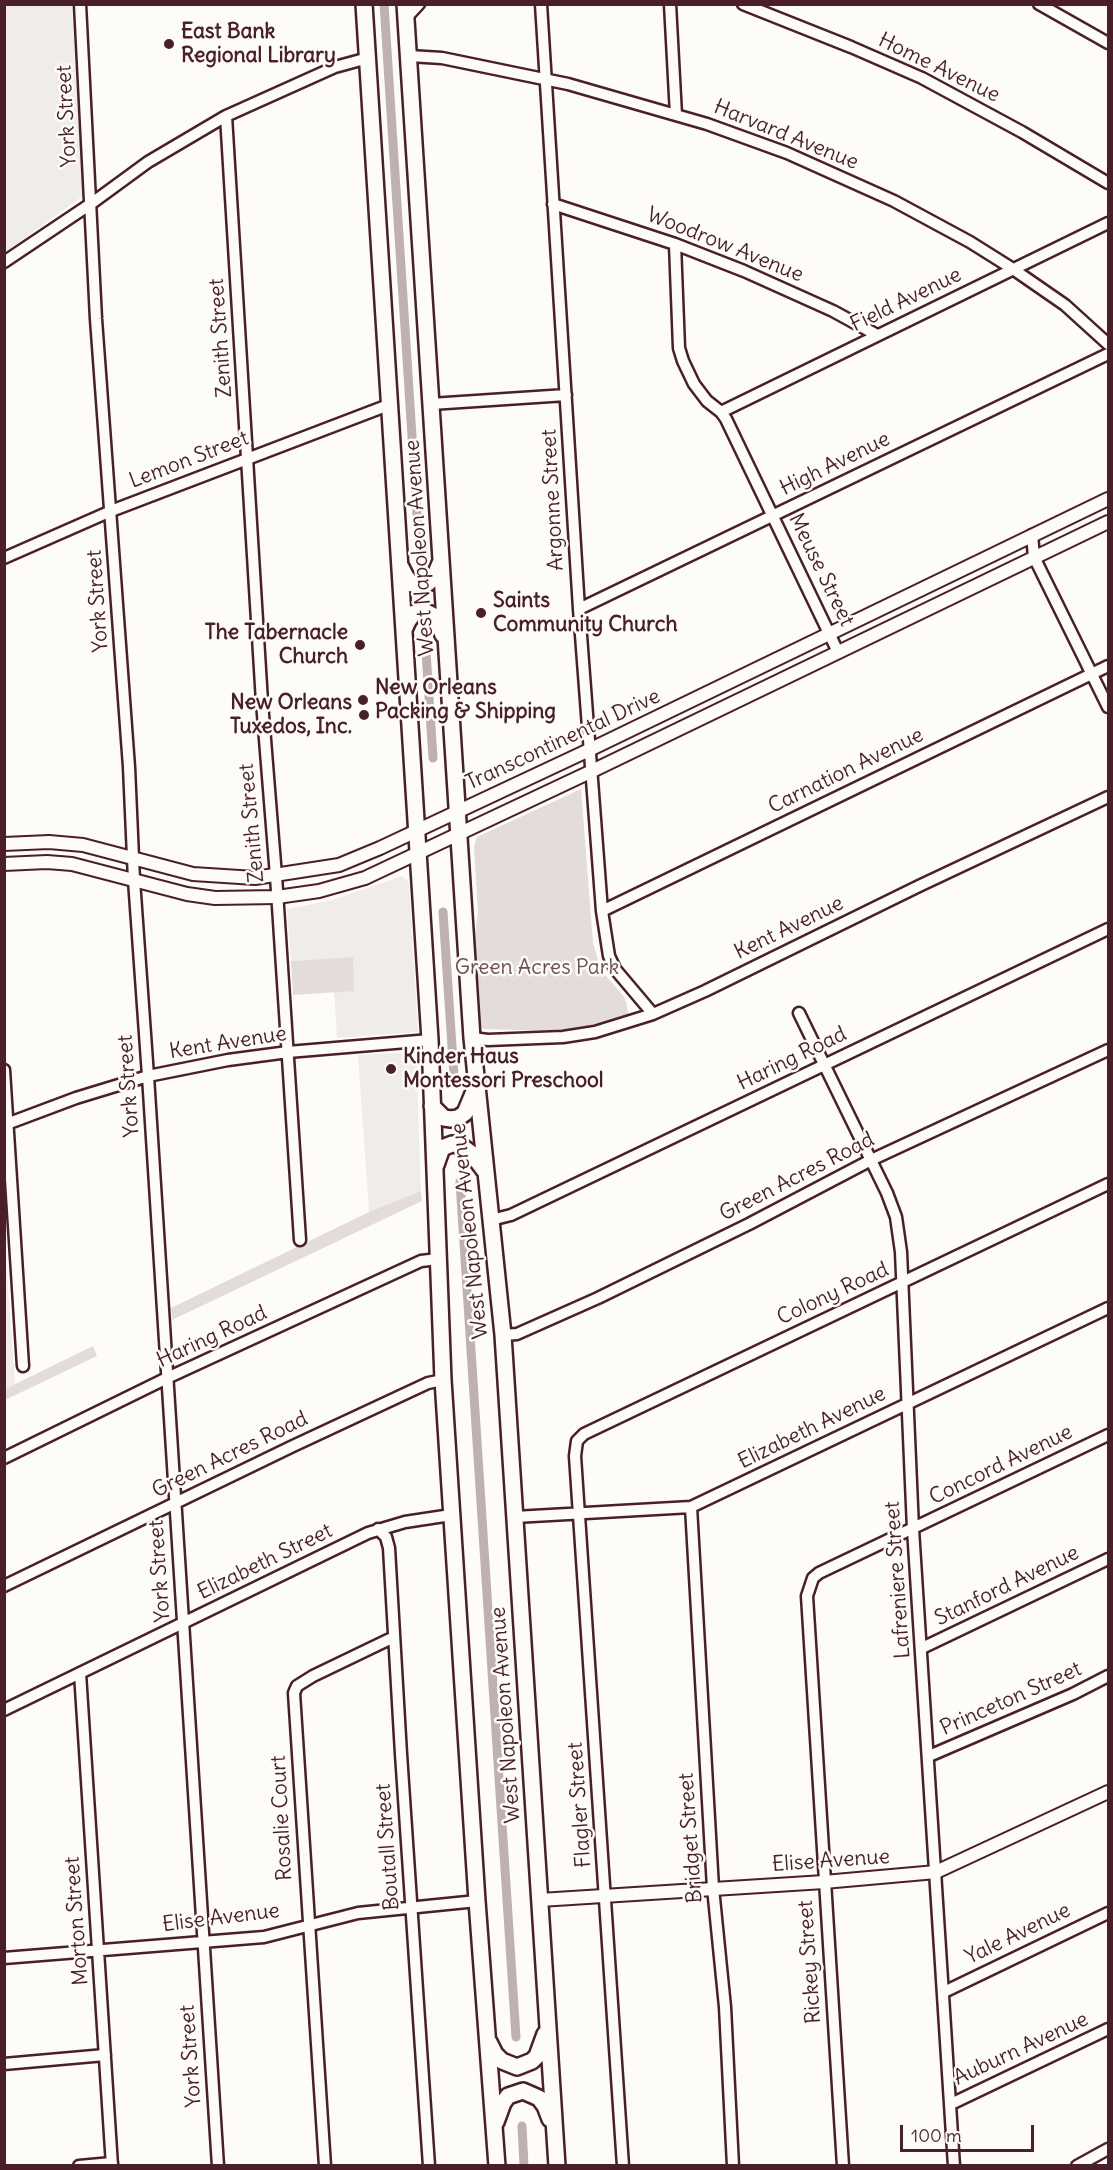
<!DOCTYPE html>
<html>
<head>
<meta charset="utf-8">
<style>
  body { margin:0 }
  #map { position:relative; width:1113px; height:2170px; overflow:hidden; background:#fdfcf7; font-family:Delius,sans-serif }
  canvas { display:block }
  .frame { position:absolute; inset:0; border:6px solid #4a1f2b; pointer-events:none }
  .scale { position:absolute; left:900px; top:2125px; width:134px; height:27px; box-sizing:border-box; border:3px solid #4a1f2b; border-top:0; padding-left:8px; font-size:18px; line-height:21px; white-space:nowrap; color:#4a1f2b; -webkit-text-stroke:4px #fdfcf7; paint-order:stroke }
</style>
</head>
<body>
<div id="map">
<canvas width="1113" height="2170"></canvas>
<div class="frame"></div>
<div class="scale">100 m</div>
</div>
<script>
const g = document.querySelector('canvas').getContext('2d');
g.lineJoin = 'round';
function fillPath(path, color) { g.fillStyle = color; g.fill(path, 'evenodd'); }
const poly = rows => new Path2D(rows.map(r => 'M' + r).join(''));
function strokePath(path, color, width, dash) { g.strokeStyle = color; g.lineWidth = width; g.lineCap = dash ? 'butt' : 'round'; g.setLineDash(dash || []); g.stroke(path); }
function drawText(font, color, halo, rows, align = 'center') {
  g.font = font + ' Delius,sans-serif'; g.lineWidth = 5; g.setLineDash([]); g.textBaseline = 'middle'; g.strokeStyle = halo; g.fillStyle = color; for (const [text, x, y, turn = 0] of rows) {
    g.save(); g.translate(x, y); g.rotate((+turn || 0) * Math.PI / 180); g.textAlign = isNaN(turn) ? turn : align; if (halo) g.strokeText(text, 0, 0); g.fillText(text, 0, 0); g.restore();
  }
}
const built = poly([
  [5,4,72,5,83,196,5,252],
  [402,876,409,882,418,1032,337,1038,334,992,354,990,352,957,291,961,287,909,333,900],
  [416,1052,421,1191,369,1212,358,1055],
  [4,1236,15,1384,5,1389,4,1389]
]);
const green = poly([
  [581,789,593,943,601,970,625,998,629,1016,580,1028,555,1031,484,1029,480,1027,474,943,478,912,474,847,477,837],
  [353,957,354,991,293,995,291,961],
  [421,1191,422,1201,172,1320,171,1308,369,1212],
  [93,1346,97,1356,5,1400,5,1389]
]);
const canal = poly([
  [384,4,419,544],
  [426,652,433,758],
  [443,912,454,1076],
  [460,1182,516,2037],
  [522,2126,524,2166]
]);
const minor = poly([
  [80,4,96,319,129,767,134,880,148,1076,218,2166],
  [541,4,579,609,602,911,609,956,615,969,653,1014],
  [670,4,676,115],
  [743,4,851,47,922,78,1022,132,1108,183],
  [1039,4,1108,43],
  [406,18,419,4],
  [409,56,442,58,568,84,707,124,787,153,894,201,970,242,1013,269,1065,305,1108,344],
  [226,116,262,702,276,876,300,1240],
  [553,204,675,244,744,271,833,311,877,335],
  [675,244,679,348,683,361,694,384,707,401,721,412,726,419,838,652],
  [4,262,92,203,148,162,226,116,335,67,368,58],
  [431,404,566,395],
  [721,412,1108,223],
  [1032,535,1034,557,1108,707],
  [4,558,111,511,391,404],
  [579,609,1108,354],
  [602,911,1108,666],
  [799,1013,887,1193,896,1217,901,1252,913,1529,954,2166],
  [472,1038,488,1040,563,1037,595,1032,653,1014,705,991,919,886,1108,797],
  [4,1070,23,1366],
  [4,1125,76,1098,148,1076,228,1060,288,1052,430,1040],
  [491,1220,511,1215,1108,929],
  [503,1335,517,1334,598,1298,749,1224,871,1160,1108,1050],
  [4,1458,167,1378,421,1261,438,1259],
  [691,1507,713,1888,725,2007,733,2166],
  [515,1517,691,1507,1108,1308],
  [378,1529,386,1537,389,1548,401,1754,429,2166],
  [4,1586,293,1446,428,1383,443,1380],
  [922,1648,1108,1559],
  [80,1673,112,2166],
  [4,1710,368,1533,405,1522,451,1515],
  [929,1756,1073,1694,1108,1676],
  [4,1958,264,1937,358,1913,477,1901],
  [944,1992,1108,1913],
  [4,2064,105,2055],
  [951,2104,1108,2029],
  [79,2166,112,2163],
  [325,2166,294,1693,297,1686,313,1676,394,1637],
  [623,2166,575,1456,577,1441,584,1434,1108,1184],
  [843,2166,807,1596,813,1578,819,1573,1108,1435],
  [1077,2166,1108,2149]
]);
const tertiary = poly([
  [4,844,49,842,83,845,193,874,255,878,339,865,380,848,589,750,1108,499],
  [4,864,47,862,72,864,187,894,215,898,277,897,319,891,365,878,590,772,1108,522],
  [540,1900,824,1882,936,1872,1108,1792]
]);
const secondary = poly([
  [364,4,430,1040,443,1380,477,1901,497,2166],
  [405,4,472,1038,503,1335,557,2166],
  [401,567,406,577,412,584,420,586,428,583,435,575,441,561],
  [404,630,408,621,414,613,426,612,432,615,438,622,443,635],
  [432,1106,444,1118,451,1119,458,1118,465,1113,475,1089],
  [436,1165,442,1148,452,1144,460,1145,472,1154,484,1170],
  [489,2042,495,2054,502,2061,517,2067,532,2061,537,2056,545,2034],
  [496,2122,503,2103,508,2096,523,2091,539,2098,545,2106,550,2119]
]);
const markers = [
  [169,44,6,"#4a1f2b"],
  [481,613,6,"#4a1f2b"],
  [360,645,6,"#4a1f2b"],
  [363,700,6,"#4a1f2b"],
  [364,715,6,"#4a1f2b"],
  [391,1069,6,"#4a1f2b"]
];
const poiNames = [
  ["East Bank",181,32],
  ["Regional Library",181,56],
  ["Saints",493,601],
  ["Community Church",493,625],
  ["The Tabernacle",348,633,"right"],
  ["Church",348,657,"right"],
  ["New Orleans",375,688],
  ["Packing & Shipping",375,712],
  ["New Orleans",352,703,"right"],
  ["Tuxedos, Inc.",352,727,"right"],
  ["Kinder Haus",403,1057],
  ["Montessori Preschool",403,1081]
];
const streetNames = [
  ["Home Avenue",939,68,26],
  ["York Street",67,116,-93],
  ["Harvard Avenue",786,135,22],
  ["Woodrow Avenue",725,245,22],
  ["Field Avenue",906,300,-26],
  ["Zenith Street",221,338,-94],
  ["Lemon Street",189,460,-21],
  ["High Avenue",835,464,-26],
  ["Argonne Street",553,500,-93],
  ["West Napoleon Avenue",420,548,-94],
  ["Meuse Street",821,570,64],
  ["York Street",98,601,-94],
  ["Transcontinental Drive",563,740,-25],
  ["Carnation Avenue",846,771,-26],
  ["Zenith Street",252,823,-95],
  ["Kent Avenue",789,928,-26],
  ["Kent Avenue",228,1043,-9],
  ["Haring Road",792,1059,-26],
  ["York Street",129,1086,-94],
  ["Green Acres Road",797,1177,-27],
  ["West Napoleon Avenue",470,1231,-96],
  ["Colony Road",833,1294,-25],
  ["Haring Road",212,1337,-25],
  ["Elizabeth Avenue",812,1428,-26],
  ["Green Acres Road",230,1455,-26],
  ["Concord Avenue",1001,1465,-26],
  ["Elizabeth Street",265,1562,-26],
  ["York Street",160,1571,-94],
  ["Lafreniere Street",898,1580,-94],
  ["Stanford Avenue",1007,1586,-26],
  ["Princeton Street",1011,1699,-24],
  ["West Napoleon Avenue",506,1715,-94],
  ["Flagler Street",580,1805,-94],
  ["Rosalie Court",282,1818,-93],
  ["Bridget Street",691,1838,-94],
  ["Boutall Street",388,1847,-94],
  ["Elise Avenue",831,1861,-4],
  ["Elise Avenue",221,1918,-7],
  ["Morton Street",77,1921,-94],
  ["Yale Avenue",1018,1934,-26],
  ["Rickey Street",810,1962,-94],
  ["Auburn Avenue",1021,2049,-25],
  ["York Street",191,2056,-94]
];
const parkNames = [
  ["Green Acres Park",537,968]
];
fillPath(built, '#f0ece8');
fillPath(green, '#e3dcda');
strokePath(canal, '#c0b1b1', 9);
strokePath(minor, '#4a1f2b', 15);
strokePath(tertiary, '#4a1f2b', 16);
strokePath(secondary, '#4a1f2b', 20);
strokePath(minor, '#fdfcf7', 10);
strokePath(tertiary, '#fdfcf7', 12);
strokePath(secondary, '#fdfcf7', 15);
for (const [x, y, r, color] of markers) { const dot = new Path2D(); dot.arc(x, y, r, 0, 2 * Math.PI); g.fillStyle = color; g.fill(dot); strokePath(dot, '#fdfcf7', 2); }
drawText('bold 21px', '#4a1f2b', '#fdfcf7', poiNames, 'left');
drawText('21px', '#4a1f2b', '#fdfcf7', streetNames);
drawText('21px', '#704e57', '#fdfcf7', parkNames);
</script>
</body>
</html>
